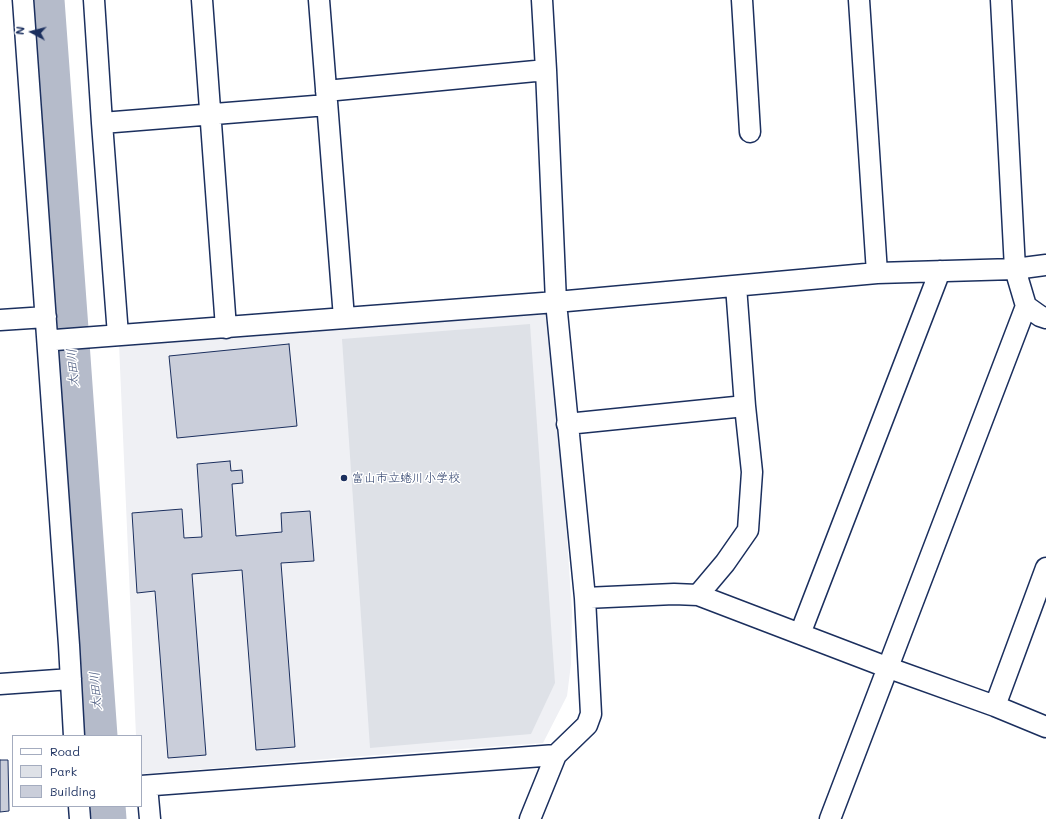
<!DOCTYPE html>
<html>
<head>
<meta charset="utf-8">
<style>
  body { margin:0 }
  #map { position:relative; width:1046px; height:819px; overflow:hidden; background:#fff; font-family:Mali,sans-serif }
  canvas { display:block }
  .legend { position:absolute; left:12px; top:735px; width:130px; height:72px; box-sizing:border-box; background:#fff; border:1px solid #a4acbf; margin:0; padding:5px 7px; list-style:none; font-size:12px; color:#1b2f5e }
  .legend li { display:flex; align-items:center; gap:8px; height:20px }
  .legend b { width:20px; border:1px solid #a4acbf }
  .north { position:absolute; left:12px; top:12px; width:40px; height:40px; -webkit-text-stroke:3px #fff; paint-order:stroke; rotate:277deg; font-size:11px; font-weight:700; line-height:16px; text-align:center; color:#1b2f5e }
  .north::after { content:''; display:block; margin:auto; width:14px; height:18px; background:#1b2f5e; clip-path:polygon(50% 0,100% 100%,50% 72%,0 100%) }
</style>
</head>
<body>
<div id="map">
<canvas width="1046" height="819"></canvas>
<ul class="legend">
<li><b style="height:5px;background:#fff"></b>Road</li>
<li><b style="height:11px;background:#dee1e7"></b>Park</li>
<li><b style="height:11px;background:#caceda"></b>Building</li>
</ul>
<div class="north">N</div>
</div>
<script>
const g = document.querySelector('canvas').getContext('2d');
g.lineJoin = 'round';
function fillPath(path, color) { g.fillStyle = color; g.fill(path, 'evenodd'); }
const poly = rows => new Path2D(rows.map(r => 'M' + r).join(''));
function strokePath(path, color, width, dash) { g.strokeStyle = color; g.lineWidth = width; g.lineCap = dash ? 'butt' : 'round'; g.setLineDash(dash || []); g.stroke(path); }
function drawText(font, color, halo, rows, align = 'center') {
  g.font = font + ' Mali,"Klee One",sans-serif'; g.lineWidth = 3; g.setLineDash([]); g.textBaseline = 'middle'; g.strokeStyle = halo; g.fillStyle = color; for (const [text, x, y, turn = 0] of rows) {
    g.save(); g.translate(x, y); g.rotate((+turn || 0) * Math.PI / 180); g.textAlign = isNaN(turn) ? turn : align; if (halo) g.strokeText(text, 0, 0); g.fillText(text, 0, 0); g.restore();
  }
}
const built = poly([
  [542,311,552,320,572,611,571,664,567,696,543,743,364,756,141,774,141,736,136,736,119,344]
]);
const green = poly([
  [530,324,555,683,531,734,370,748,342,339]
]);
const river = poly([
  [47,0,71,329,100,736],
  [108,806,109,819]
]);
const building = poly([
  [289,344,297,426,177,438,169,356,289,344],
  [230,461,231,471,242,470,243,483,232,484,236,536,282,532,281,513,310,511,314,561,281,563,295,747,256,750,242,570,192,574,206,755,168,758,155,591,137,593,132,513,182,509,184,538,202,537,197,464,230,461],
  [0,760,8,760,9,811,0,812,0,760]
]);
const street = poly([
  [23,0,69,645,74,736],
  [94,0,102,123,118,335],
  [202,0,226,328],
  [319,0,344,318],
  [742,0,750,132],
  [859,0,877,273],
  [1001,0,1015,269,1026,306,1040,316,1046,318],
  [326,91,546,70],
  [102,123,327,105],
  [0,320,46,317],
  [48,343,55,340,556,302,877,273,1015,269,1046,265],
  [567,424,745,406,736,286],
  [698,595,725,563,748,530,752,472,745,406],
  [585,598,674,594,698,595,889,668,995,706,1046,727],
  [800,634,940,271],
  [0,684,71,679],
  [995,706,1046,568],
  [141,786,556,755,587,725,591,714,585,598,556,302,546,70,542,0],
  [147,786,150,819],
  [79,806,80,819],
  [530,819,556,755],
  [830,819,1026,306]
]);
const markers = [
  [344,478,4,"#1b2f5e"]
];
const poiNames = [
  ["富山市立蜷川小学校",352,478]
];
const waterNames = [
  ["太田川",73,368,-94],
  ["太田川",96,691,-94]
];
fillPath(built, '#eff0f4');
fillPath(green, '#dee1e7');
strokePath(river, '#b5bbca', 35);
fillPath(building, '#caceda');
strokePath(building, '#1b2f5e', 1);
strokePath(street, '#1b2f5e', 23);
strokePath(street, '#fff', 20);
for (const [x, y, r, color] of markers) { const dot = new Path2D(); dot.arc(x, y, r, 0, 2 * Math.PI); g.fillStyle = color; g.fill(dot); strokePath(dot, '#fff', 1.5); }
drawText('12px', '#1b2f5e', '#fff', poiNames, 'left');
drawText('italic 13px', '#49597e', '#fff', waterNames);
</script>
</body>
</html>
